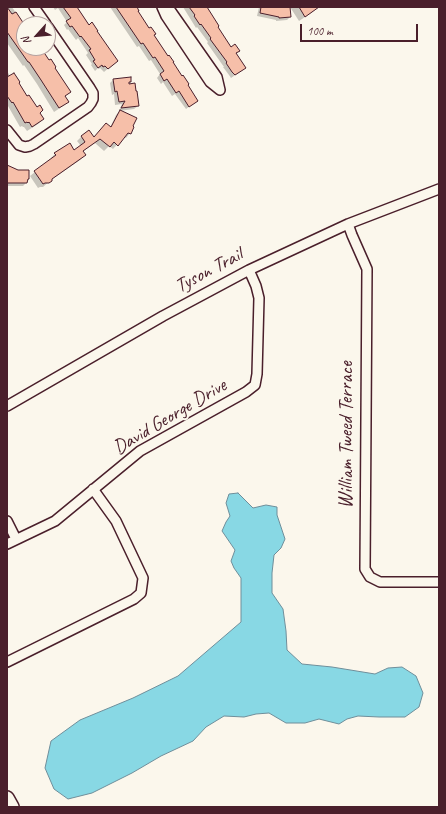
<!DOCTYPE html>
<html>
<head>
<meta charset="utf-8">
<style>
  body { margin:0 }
  #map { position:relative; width:446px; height:814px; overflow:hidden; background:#fbf7ec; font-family:Caveat,sans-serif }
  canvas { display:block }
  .frame { position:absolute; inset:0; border:8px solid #4a1f2b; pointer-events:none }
  .north { position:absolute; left:16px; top:16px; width:40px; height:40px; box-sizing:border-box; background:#fbf7ec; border:1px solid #b4a19f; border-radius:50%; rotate:243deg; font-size:11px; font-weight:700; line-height:16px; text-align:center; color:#4a1f2b }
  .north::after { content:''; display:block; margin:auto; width:14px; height:18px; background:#4a1f2b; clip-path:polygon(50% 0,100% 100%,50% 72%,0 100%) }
  .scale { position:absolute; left:300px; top:24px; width:118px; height:18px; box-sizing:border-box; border:2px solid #4a1f2b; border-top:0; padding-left:5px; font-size:12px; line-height:14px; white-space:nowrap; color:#4a1f2b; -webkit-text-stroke:3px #fbf7ec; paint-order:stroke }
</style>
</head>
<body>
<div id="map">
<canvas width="446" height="814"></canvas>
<div class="frame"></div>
<div class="north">N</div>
<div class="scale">100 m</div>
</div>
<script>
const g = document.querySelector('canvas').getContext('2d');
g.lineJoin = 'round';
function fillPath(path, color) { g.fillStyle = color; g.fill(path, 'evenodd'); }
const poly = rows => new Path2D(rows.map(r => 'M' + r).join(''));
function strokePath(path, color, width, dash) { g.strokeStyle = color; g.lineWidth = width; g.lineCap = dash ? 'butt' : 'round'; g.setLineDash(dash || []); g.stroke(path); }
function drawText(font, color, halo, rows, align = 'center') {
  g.font = font + ' Caveat,sans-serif'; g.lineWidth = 4; g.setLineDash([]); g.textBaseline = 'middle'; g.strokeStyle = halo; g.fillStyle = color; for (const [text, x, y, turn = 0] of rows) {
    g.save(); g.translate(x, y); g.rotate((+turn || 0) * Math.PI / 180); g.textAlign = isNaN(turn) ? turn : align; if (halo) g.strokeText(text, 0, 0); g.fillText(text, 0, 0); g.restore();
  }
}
const water = poly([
  [238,493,253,508,266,505,277,507,277,515,285,539,281,548,274,555,272,573,272,593,283,609,286,631,287,650,302,664,332,667,375,674,388,668,402,667,416,676,423,693,419,707,405,717,379,717,358,716,347,719,339,724,319,719,305,723,286,723,269,713,256,714,244,717,224,716,206,727,193,741,161,756,132,773,92,793,68,799,54,789,45,768,51,741,80,720,133,698,178,676,241,622,241,578,234,568,231,561,235,550,222,531,226,522,230,516,226,503,229,494,238,493]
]);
const shadow = poly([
  [7,7,12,7,24,25,24,48,40,48,69,92,65,97,68,101,63,106,54,112,37,84,24,65,23,66,7,43],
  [53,7,76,7,89,26,117,61,104,72,100,68,99,69,98,68,95,71,91,65,92,64,86,55,88,53,78,38,76,40,68,29,67,30,64,25,67,22,58,8,55,10],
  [110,7,135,7,137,12,153,36,193,104,186,109,175,94,172,96,163,82,161,84,157,78,160,74,151,60,149,61,139,46,137,47],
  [183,7,206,7,217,27,231,48,239,51,236,54,241,71,231,78,229,75,223,67,224,67,207,43,208,42,197,27,196,28],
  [259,7,289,7,290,17,287,20,276,21,276,20,257,16],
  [290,7,316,7,317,8,311,13,299,21],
  [7,71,10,76,18,83,43,119,38,124,27,131,24,127,23,127,22,126,20,127,8,106,7,107],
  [130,78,130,82,127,85,138,106,134,109,119,111,122,104,115,105,114,94,112,95,110,83,113,80],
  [120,111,130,133,126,138,124,137,113,149,109,146,104,151,95,143,82,152,84,155,80,160,51,180,43,187,40,187,38,188,30,176,35,172,51,160,51,158,55,154,69,144,74,151,81,146,77,141,82,136,94,138,106,124,110,128,116,115],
  [7,166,28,179,27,180,26,183,23,186,7,186]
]);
const building = poly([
  [7,7,12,14,16,12,24,24,24,48,41,48,49,60,51,59,56,67,55,68,71,92,65,96,69,102,59,108,41,80,29,62,28,62,7,32,7,7],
  [63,7,77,7,89,25,92,22,98,31,97,31,118,61,108,69,105,66,103,67,102,65,98,68,93,61,95,60,89,50,91,49,81,36,80,37,72,26,70,27,66,21,71,18,63,7],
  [116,7,137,7,139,11,138,11,149,28,151,27,156,34,154,35,168,56,169,55,174,62,173,62,182,76,183,75,189,84,188,85,198,101,189,107,179,91,176,93,167,79,164,81,160,74,164,71,155,57,153,58,143,43,141,44,116,7],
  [189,7,207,7,219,26,218,27,231,47,235,44,240,51,236,53,246,68,235,75,232,72,226,63,227,62,210,39,211,38,201,24,200,25,194,16,195,15,189,7],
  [261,7,290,7,291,17,279,18,279,17,260,13,261,7],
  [299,7,319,7,305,17,299,7],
  [14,73,20,82,19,83,27,96,29,95,37,107,40,105,43,110,40,113,44,119,32,127,29,122,28,123,27,122,25,123,13,102,12,103,7,96,7,77,14,73],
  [131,77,131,82,129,82,129,84,135,83,136,91,137,91,139,106,121,108,125,101,119,102,117,91,115,92,113,79,131,77],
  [120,110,137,118,133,126,134,127,131,134,128,133,118,146,114,142,110,147,100,139,83,151,86,155,52,179,52,181,49,183,45,183,43,184,34,171,56,155,54,153,70,143,74,150,85,142,81,136,89,130,94,137,106,123,111,127,120,110],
  [7,165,18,170,29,170,29,179,28,179,27,183,7,183,7,165]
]);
const street = poly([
  [34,7,46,24],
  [162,7,166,16,210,82,220,90],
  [168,7,217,77,220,90],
  [7,130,19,145,25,147,30,146,34,144,88,107,91,103,93,99,93,93,90,88,48,27],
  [348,224,352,235,367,269,365,569,370,577,380,582,439,582],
  [7,406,163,316,249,270,348,224,439,189],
  [7,521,16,539],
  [7,544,55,521,140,451,246,392,255,385,257,374,259,298,256,286,249,270],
  [7,662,134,599,141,593,143,578,116,521,93,489]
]);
const secondary = poly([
  [7,798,12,807]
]);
const streetNames = [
  ["Tyson Trail",209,271,-28],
  ["David George Drive",170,417,-31],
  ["William Tweed Terrace",347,435,-90]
];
fillPath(water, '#88d8e4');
strokePath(water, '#6f8e9a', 1);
fillPath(shadow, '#0003');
fillPath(building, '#f6bfa9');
strokePath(building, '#4a1f2b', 1);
strokePath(street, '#4a1f2b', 12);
strokePath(secondary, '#4a1f2b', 16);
strokePath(street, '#fbf7ec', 9);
strokePath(secondary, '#fbf7ec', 13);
drawText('20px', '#4a1f2b', '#fbf7ec', streetNames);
</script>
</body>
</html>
